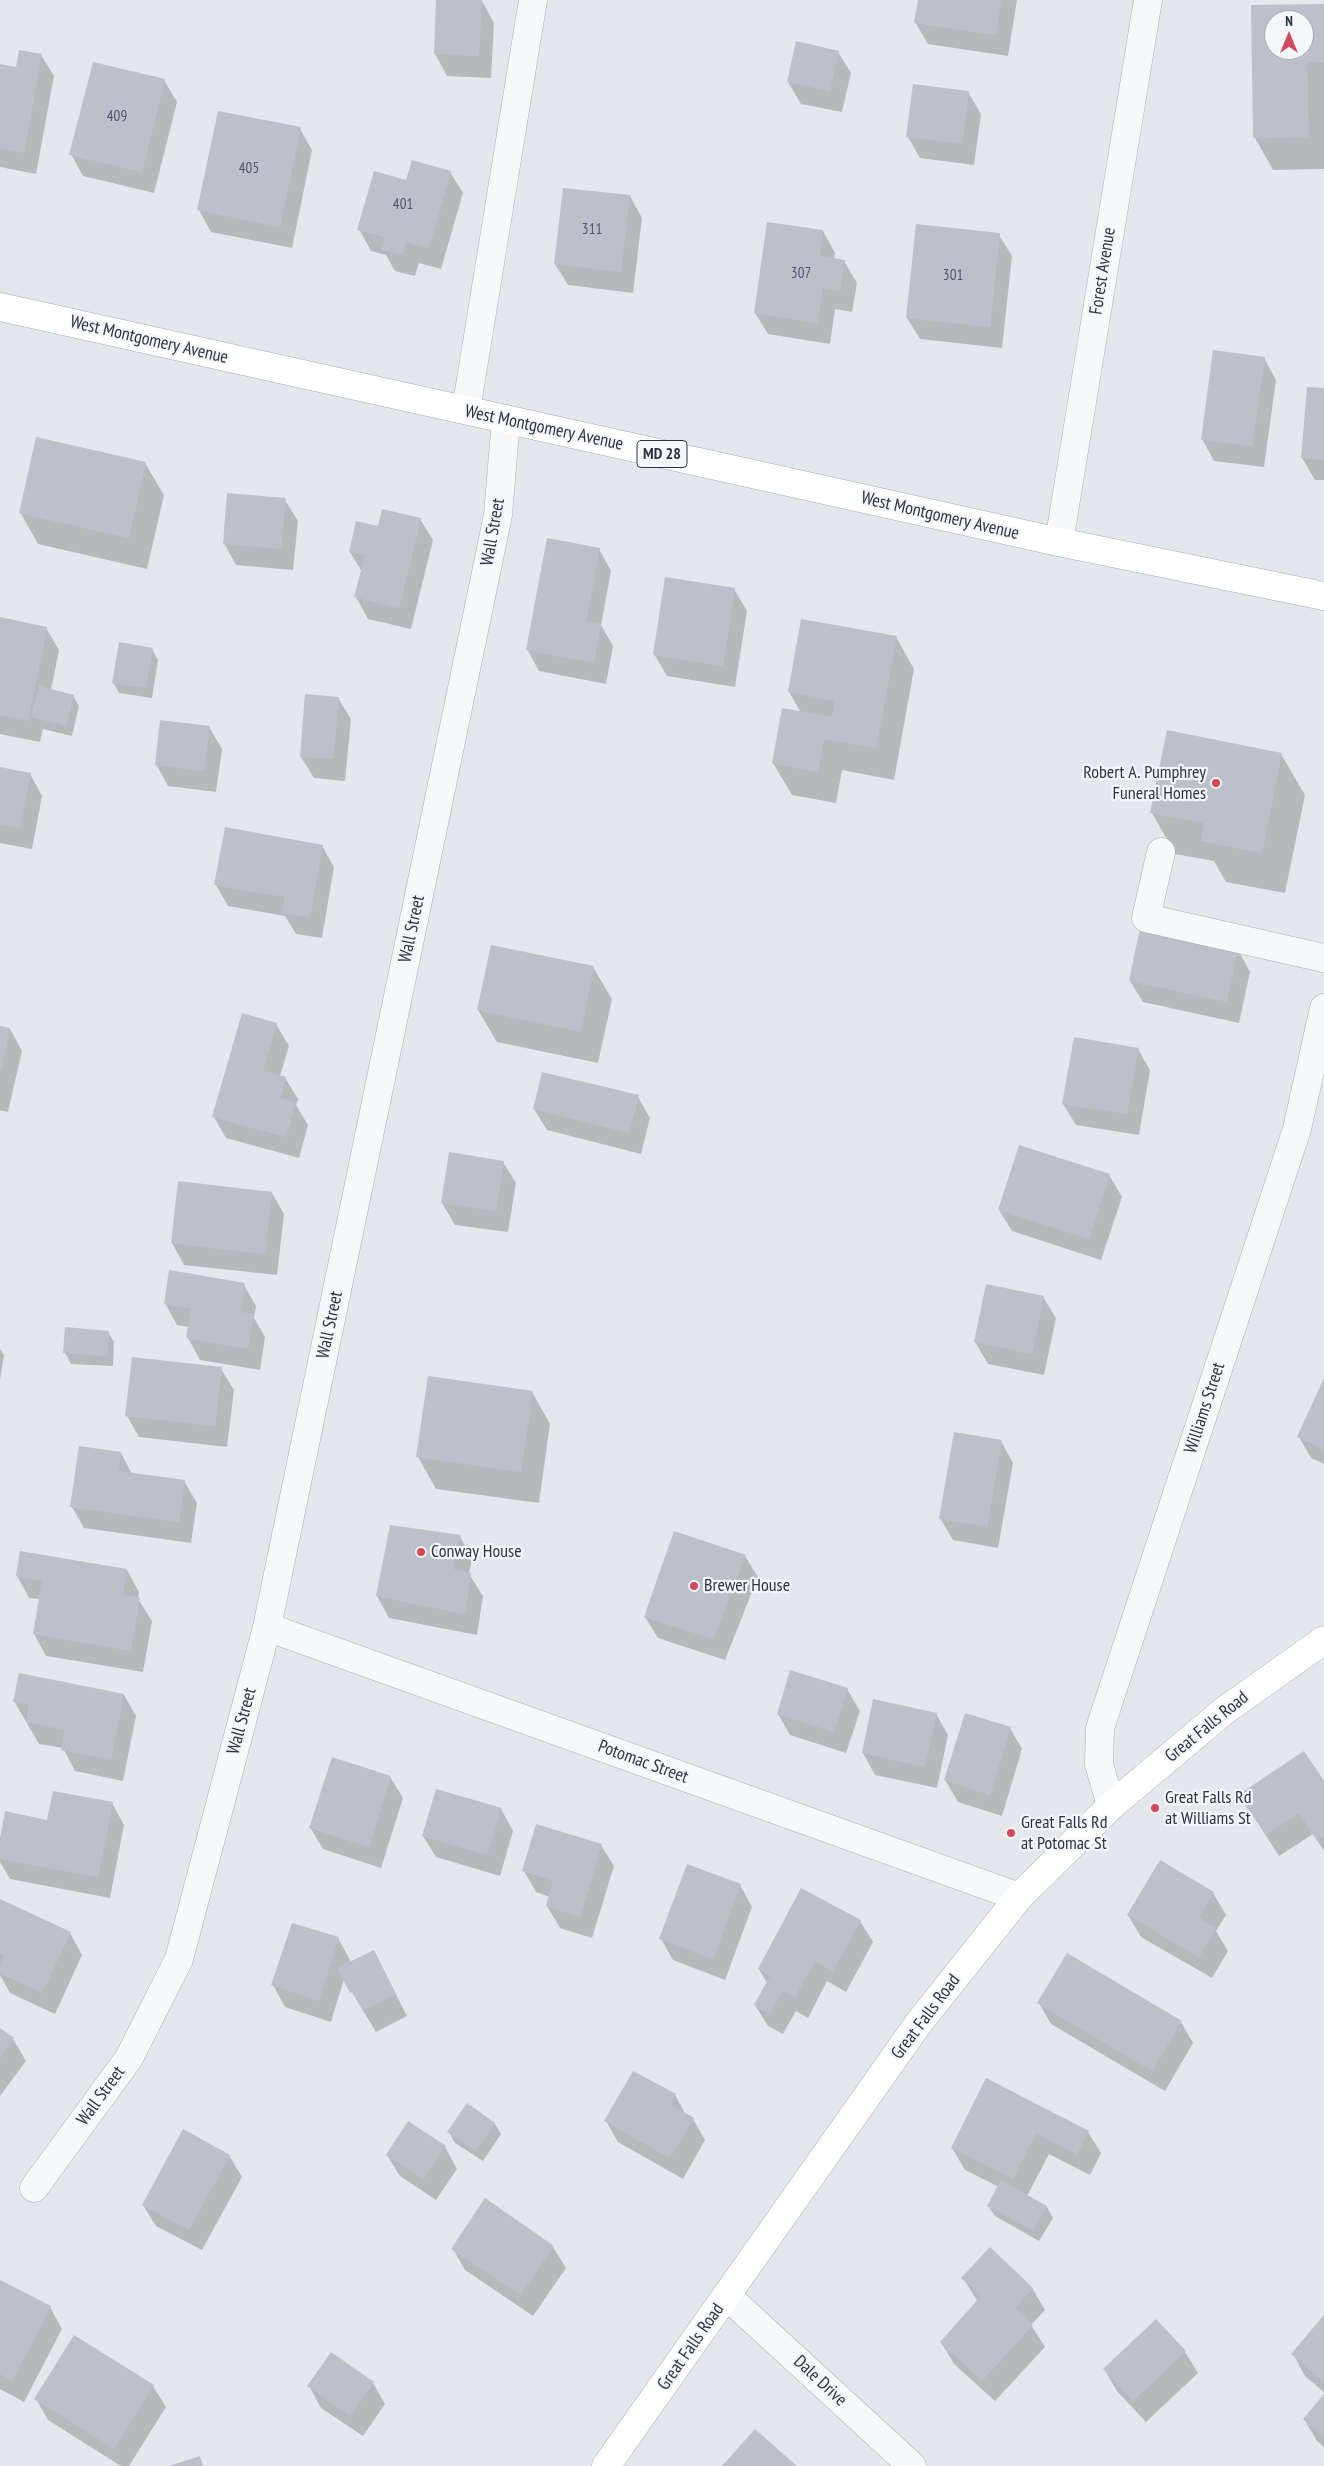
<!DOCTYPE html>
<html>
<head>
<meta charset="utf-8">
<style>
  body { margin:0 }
  #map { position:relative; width:1324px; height:2466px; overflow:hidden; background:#e4e7ec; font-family:"PT Sans Narrow",sans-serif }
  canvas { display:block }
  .north { position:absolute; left:1264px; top:10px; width:50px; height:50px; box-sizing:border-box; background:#f4f6f9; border:1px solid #a4a8b1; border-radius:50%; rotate:0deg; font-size:14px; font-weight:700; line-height:20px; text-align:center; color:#2b3445 }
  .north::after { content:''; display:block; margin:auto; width:18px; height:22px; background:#d1495b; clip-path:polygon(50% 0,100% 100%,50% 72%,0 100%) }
</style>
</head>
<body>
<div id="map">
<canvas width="1324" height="2466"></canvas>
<div class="north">N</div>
</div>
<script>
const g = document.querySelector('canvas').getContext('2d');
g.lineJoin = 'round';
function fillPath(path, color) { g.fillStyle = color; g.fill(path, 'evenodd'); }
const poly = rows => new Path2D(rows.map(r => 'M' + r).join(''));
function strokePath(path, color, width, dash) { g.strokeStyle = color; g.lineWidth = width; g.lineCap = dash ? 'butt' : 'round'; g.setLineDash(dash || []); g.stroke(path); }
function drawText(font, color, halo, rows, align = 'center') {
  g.font = font + ' "PT Sans Narrow",sans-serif'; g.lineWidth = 4.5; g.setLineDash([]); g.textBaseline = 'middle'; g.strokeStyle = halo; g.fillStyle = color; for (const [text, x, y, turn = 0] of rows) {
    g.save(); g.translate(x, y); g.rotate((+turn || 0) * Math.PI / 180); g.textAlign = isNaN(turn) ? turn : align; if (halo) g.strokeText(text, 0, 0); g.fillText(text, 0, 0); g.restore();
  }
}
const shadow = poly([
  [438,0,482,1,494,23,491,78,447,76,435,54],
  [919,0,1017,0,1008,56,928,44,915,22],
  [1324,5,1324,169,1273,170,1255,138,1252,7],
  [1274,20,1304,20,1304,50,1274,50],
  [838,52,851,73,842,112,801,104,788,82],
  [41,55,54,76,36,174,0,167,0,65,16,68],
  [164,80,177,102,154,193,83,176,71,154],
  [968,92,981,114,974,165,920,158,908,137],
  [300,129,312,150,292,248,211,232,199,210],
  [450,172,463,193,441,269,419,263,415,276,395,271,386,255,371,251,359,229,407,181],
  [630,196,642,218,633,293,568,285,555,264],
  [823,231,835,253,834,259,844,261,857,283,852,312,835,309,830,344,768,334,755,313],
  [999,235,1012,256,1002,348,920,339,907,318],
  [1264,358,1276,380,1264,467,1214,461,1202,439],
  [1324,389,1324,480,1315,480,1302,458],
  [145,463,164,495,147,569,38,544,20,512],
  [285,500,298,521,293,570,236,565,224,543],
  [420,519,433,540,411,629,368,619,356,597,362,572,350,552,379,528],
  [599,549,611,571,601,625,613,646,606,684,539,671,527,649],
  [734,589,747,611,735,687,667,676,654,654],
  [0,619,46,628,59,650,51,690,73,696,79,706,72,736,43,729,40,742,0,734],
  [896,637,914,669,894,780,842,770,836,803,792,795,773,763,801,713,789,692],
  [152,649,158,660,152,698,119,693,113,682],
  [338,698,351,719,345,781,314,778,301,757],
  [209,727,222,749,216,792,168,786,156,764],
  [1281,754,1305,795,1285,893,1226,882,1214,861,1175,854,1152,813],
  [0,769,30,774,42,796,32,849,0,843],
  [322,846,334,867,322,938,296,934,285,916,228,906,216,885],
  [1238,950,1250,972,1239,1023,1143,1002,1130,981],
  [593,967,612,999,598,1063,497,1042,478,1010],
  [276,1024,289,1046,280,1076,285,1078,298,1099,296,1105,308,1125,299,1158,226,1138,214,1117],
  [0,1027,10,1029,22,1051,8,1112,0,1110],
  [1138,1049,1150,1070,1139,1135,1076,1125,1063,1104],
  [638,1097,650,1118,641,1154,547,1130,534,1109],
  [503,1162,516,1183,508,1232,455,1225,442,1203],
  [1109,1175,1122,1197,1101,1260,1012,1231,999,1210],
  [179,1182,272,1193,284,1214,277,1275,184,1265,172,1243],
  [244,1285,256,1306,254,1318,265,1337,260,1370,200,1360,188,1338,189,1327,177,1325,165,1303],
  [1043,1297,1056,1318,1044,1375,988,1364,975,1342],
  [108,1332,114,1342,113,1366,71,1364,65,1353],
  [0,1349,4,1355,0,1380],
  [221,1369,234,1390,227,1447,139,1437,127,1416],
  [1324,1381,1324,1464,1311,1458,1299,1437],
  [532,1392,550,1424,539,1503,436,1489,418,1457],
  [1001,1441,1013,1463,998,1548,953,1540,940,1518],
  [121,1453,132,1474,184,1481,197,1503,191,1543,84,1528,72,1507],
  [460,1537,472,1558,469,1574,483,1596,477,1635,389,1618,377,1596],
  [745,1556,758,1577,725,1660,658,1638,645,1617],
  [127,1570,139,1592,138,1599,152,1621,143,1672,46,1656,34,1634,40,1599,29,1598,17,1576],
  [847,1689,860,1711,846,1753,790,1735,778,1714],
  [124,1695,136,1716,123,1781,75,1771,63,1748,39,1744,14,1701],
  [936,1714,948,1735,937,1788,875,1775,863,1753],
  [1010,1728,1022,1749,1002,1816,958,1802,945,1780],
  [390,1777,403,1798,381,1868,323,1849,310,1827],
  [1324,1783,1324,1851,1313,1834,1279,1856,1240,1795],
  [112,1803,124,1825,110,1898,10,1879,0,1862,0,1846,48,1821],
  [501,1809,513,1831,500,1876,436,1857,423,1836],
  [601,1845,614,1866,592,1938,560,1928,547,1906,550,1897,536,1892,524,1871],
  [740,1885,752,1907,725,1980,673,1960,661,1939],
  [1213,1893,1226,1915,1216,1931,1228,1951,1212,1978,1141,1937,1128,1915],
  [0,1900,70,1933,82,1955,55,2014,10,1993,0,1975],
  [860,1921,873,1942,846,1992,827,1981,808,2018,796,2011,783,2034,768,2026,755,2005,767,1983,759,1969],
  [338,1938,350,1960,349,1963,374,1951,407,2016,376,2032,344,1979,331,2022,285,2007,273,1985],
  [1039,2003,1181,2022,1193,2043,1165,2091,1051,2024],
  [0,2030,13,2039,26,2061,0,2096],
  [987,2080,1088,2132,1101,2153,1090,2175,1049,2154,1027,2196,1047,2207,1053,2218,1039,2241,995,2216,988,2206,999,2187,965,2170,952,2148],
  [675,2095,686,2115,693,2119,705,2140,683,2179,618,2142,606,2121],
  [467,2105,495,2124,501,2134,483,2161,455,2143,449,2132],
  [445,2147,457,2169,436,2200,400,2176,387,2155],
  [229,2155,242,2177,202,2250,156,2226,143,2205],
  [553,2247,566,2268,533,2316,465,2270,453,2249],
  [963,2278,1032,2288,1045,2310,1031,2325,1045,2347,995,2401,954,2364,941,2342,978,2302],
  [0,2282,50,2307,62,2329,24,2402,0,2389],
  [1324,2317,1324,2392,1305,2376,1293,2354],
  [1156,2321,1185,2352,1198,2373,1146,2422,1117,2391,1104,2369],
  [373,2383,385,2404,363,2436,321,2408,309,2386],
  [153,2386,166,2407,129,2466,121,2466,48,2420,36,2399],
  [1324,2396,1324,2447,1317,2441,1304,2419]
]);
const building = poly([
  [436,0,482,0,479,56,434,54],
  [918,0,1001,0,996,35,914,23],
  [1324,4,1324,62,1307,62,1309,137,1253,138,1251,5],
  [1274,20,1304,20,1304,50,1274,50],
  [796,41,839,51,830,91,787,82],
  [19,50,42,54,24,153,0,148,0,64,16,67],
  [93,62,165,79,142,172,69,155],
  [913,84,969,91,962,144,906,137],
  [218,111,301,127,280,227,197,210],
  [412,160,451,171,429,248,407,242,403,255,382,250,385,237,357,230,374,171,406,180],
  [563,188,630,195,621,272,554,264],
  [767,222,823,230,820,256,845,260,840,291,823,288,818,323,754,313],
  [916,224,1000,233,990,327,906,318],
  [1213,350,1265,357,1252,446,1201,440],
  [1307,387,1324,388,1324,460,1301,458],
  [36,437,146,462,129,538,19,513],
  [227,493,286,498,281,549,223,544],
  [382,509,421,518,399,608,354,597,365,555,349,552,356,521,378,526],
  [547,538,600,548,586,621,601,624,594,663,526,650],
  [665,577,735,588,723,666,653,655],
  [0,617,47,627,28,721,0,715],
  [801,619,897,636,876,748,824,739,818,772,772,763,782,708,832,717,835,701,788,692],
  [119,642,153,648,146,688,112,683],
  [39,686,74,695,66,726,31,717],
  [305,694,339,697,333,759,300,757],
  [160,720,210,726,204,771,155,765],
  [1167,730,1282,753,1262,853,1201,841,1204,823,1150,813],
  [0,767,31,773,20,828,0,824],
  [225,827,323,845,310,917,282,913,285,897,214,885],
  [1140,928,1238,949,1227,1002,1129,981],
  [491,945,594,966,581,1032,477,1010],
  [242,1013,277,1023,263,1071,286,1077,280,1098,296,1103,286,1137,212,1117],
  [0,1026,10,1028,1,1071,0,1071],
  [1074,1037,1139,1048,1127,1114,1062,1104],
  [542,1072,639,1095,629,1133,533,1109],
  [1019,1145,1110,1174,1089,1239,998,1210],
  [449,1152,504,1161,496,1211,441,1203],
  [178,1181,272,1192,265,1254,171,1243],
  [169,1270,245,1283,240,1312,254,1314,248,1349,186,1338,191,1308,164,1304],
  [986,1284,1044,1296,1032,1354,974,1342],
  [65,1327,109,1331,107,1356,63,1353],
  [132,1357,222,1367,215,1426,125,1416],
  [428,1376,533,1391,521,1472,416,1457],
  [1324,1378,1324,1449,1297,1437],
  [954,1432,1002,1440,987,1527,939,1519],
  [79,1446,121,1452,119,1471,185,1480,179,1522,70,1507],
  [390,1525,461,1535,453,1569,471,1573,465,1614,376,1596],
  [674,1531,746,1555,713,1639,644,1617],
  [20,1551,127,1569,123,1595,140,1598,131,1651,33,1634,42,1581,16,1576],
  [790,1670,848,1688,834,1732,777,1714],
  [19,1673,124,1694,111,1760,61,1750,65,1730,26,1722,29,1705,13,1702],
  [873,1699,937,1713,925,1767,862,1753],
  [965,1713,1011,1727,990,1795,944,1780],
  [1304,1751,1324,1781,1324,1835,1317,1840,1299,1813,1266,1835,1238,1795],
  [332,1757,391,1776,369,1847,309,1828],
  [436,1789,502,1808,487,1855,422,1836],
  [53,1791,113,1802,98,1877,0,1859,0,1839,5,1811,47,1820],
  [536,1824,602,1844,580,1917,546,1906,553,1881,522,1871],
  [1160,1860,1214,1892,1199,1918,1216,1928,1199,1957,1127,1915],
  [687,1864,741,1884,713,1959,659,1939],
  [801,1888,861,1920,833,1971,815,1961,795,1997,783,1990,770,2014,754,2005,770,1976,758,1969],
  [0,1899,71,1932,42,1993,0,1973,0,1964,4,1956,0,1954],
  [292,1923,339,1937,319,2001,271,1985],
  [374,1950,396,1994,363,2011,352,1992,350,1993,337,1968],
  [1067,1953,1182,2021,1152,2071,1037,2003],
  [0,2028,14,2038,0,2058],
  [633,2071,676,2094,670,2104,694,2118,670,2158,604,2121],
  [986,2078,1089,2131,1077,2154,1036,2133,1013,2179,951,2148],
  [467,2103,495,2123,476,2151,447,2132],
  [408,2121,446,2146,423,2179,386,2155],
  [183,2129,230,2155,189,2230,142,2205],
  [1001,2180,1047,2206,1033,2231,987,2206],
  [485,2198,554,2246,520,2295,451,2249],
  [990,2247,1033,2288,1015,2308,1033,2325,982,2381,940,2342,981,2296,961,2278],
  [0,2280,51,2306,12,2381,0,2374],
  [1324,2315,1324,2382,1291,2354],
  [1156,2319,1186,2351,1133,2401,1103,2369],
  [74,2335,154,2385,114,2449,34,2399],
  [331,2352,374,2382,350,2416,307,2386],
  [1324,2394,1324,2437,1303,2419],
  [755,2429,797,2466,722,2466],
  [200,2456,203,2466,169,2466]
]);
const minor = poly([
  [466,410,533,0],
  [1059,542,1148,0],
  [1161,852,1146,918,1324,958],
  [267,1627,1019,1897],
  [1111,1806,1099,1764,1100,1728,1297,1129,1324,1008],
  [34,2188,129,2058,179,1959,267,1627,498,515,506,419],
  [727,2296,912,2466]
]);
const major = poly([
  [0,307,1059,542,1324,596],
  [606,2466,918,2024,1019,1897,1111,1806,1224,1711,1324,1640]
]);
const markers = [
  [1216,783,5,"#d1495b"],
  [421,1552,5,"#d1495b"],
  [694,1586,5,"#d1495b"],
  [1155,1808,5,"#d1495b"],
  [1011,1833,5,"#d1495b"]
];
const numberNames = [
  ["409",117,117],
  ["405",249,169],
  ["401",403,205],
  ["311",592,230],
  ["307",801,274],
  ["301",953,276]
];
const shields = [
  [662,454,50]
];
const shieldNames = [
  ["MD 28",662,454]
];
const streetNames = [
  ["Forest Avenue",1103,271,-81],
  ["West Montgomery Avenue",149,340,13],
  ["West Montgomery Avenue",544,428,12],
  ["West Montgomery Avenue",940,516,13],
  ["Wall Street",493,532,-80],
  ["Wall Street",412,929,-78],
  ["Wall Street",330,1325,-78],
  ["Williams Street",1205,1408,-72],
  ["Wall Street",242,1721,-75],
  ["Great Falls Road",1207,1727,-39],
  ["Potomac Street",643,1762,20],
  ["Great Falls Road",926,2017,-53],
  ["Wall Street",101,2096,-54],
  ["Great Falls Road",691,2347,-55],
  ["Dale Drive",820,2381,43]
];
const poiNames = [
  ["Robert A. Pumphrey",1206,773,"right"],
  ["Funeral Homes",1206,794,"right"],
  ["Conway House",431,1552],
  ["Brewer House",704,1586],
  ["Great Falls Rd",1165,1798],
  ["at Williams St",1165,1819],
  ["Great Falls Rd",1021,1823],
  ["at Potomac St",1021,1844]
];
fillPath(shadow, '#0003');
fillPath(building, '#bbc0ca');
strokePath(minor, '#a9aeb7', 29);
strokePath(major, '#a3abb8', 29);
strokePath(minor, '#f7f8fa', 28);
strokePath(major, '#fff', 28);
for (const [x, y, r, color] of markers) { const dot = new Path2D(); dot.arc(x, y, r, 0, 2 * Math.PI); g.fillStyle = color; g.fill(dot); strokePath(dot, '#f4f6f9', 2); }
drawText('15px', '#4f5766', null, numberNames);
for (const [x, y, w] of shields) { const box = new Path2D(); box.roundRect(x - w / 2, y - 13.5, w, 27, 4); g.fillStyle = '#f4f6f9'; g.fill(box); strokePath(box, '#2b3445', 1); }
drawText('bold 16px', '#2b3445', null, shieldNames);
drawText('18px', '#2b3445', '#f4f6f9', streetNames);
drawText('18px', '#2b3445', '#f4f6f9', poiNames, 'left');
</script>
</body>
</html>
